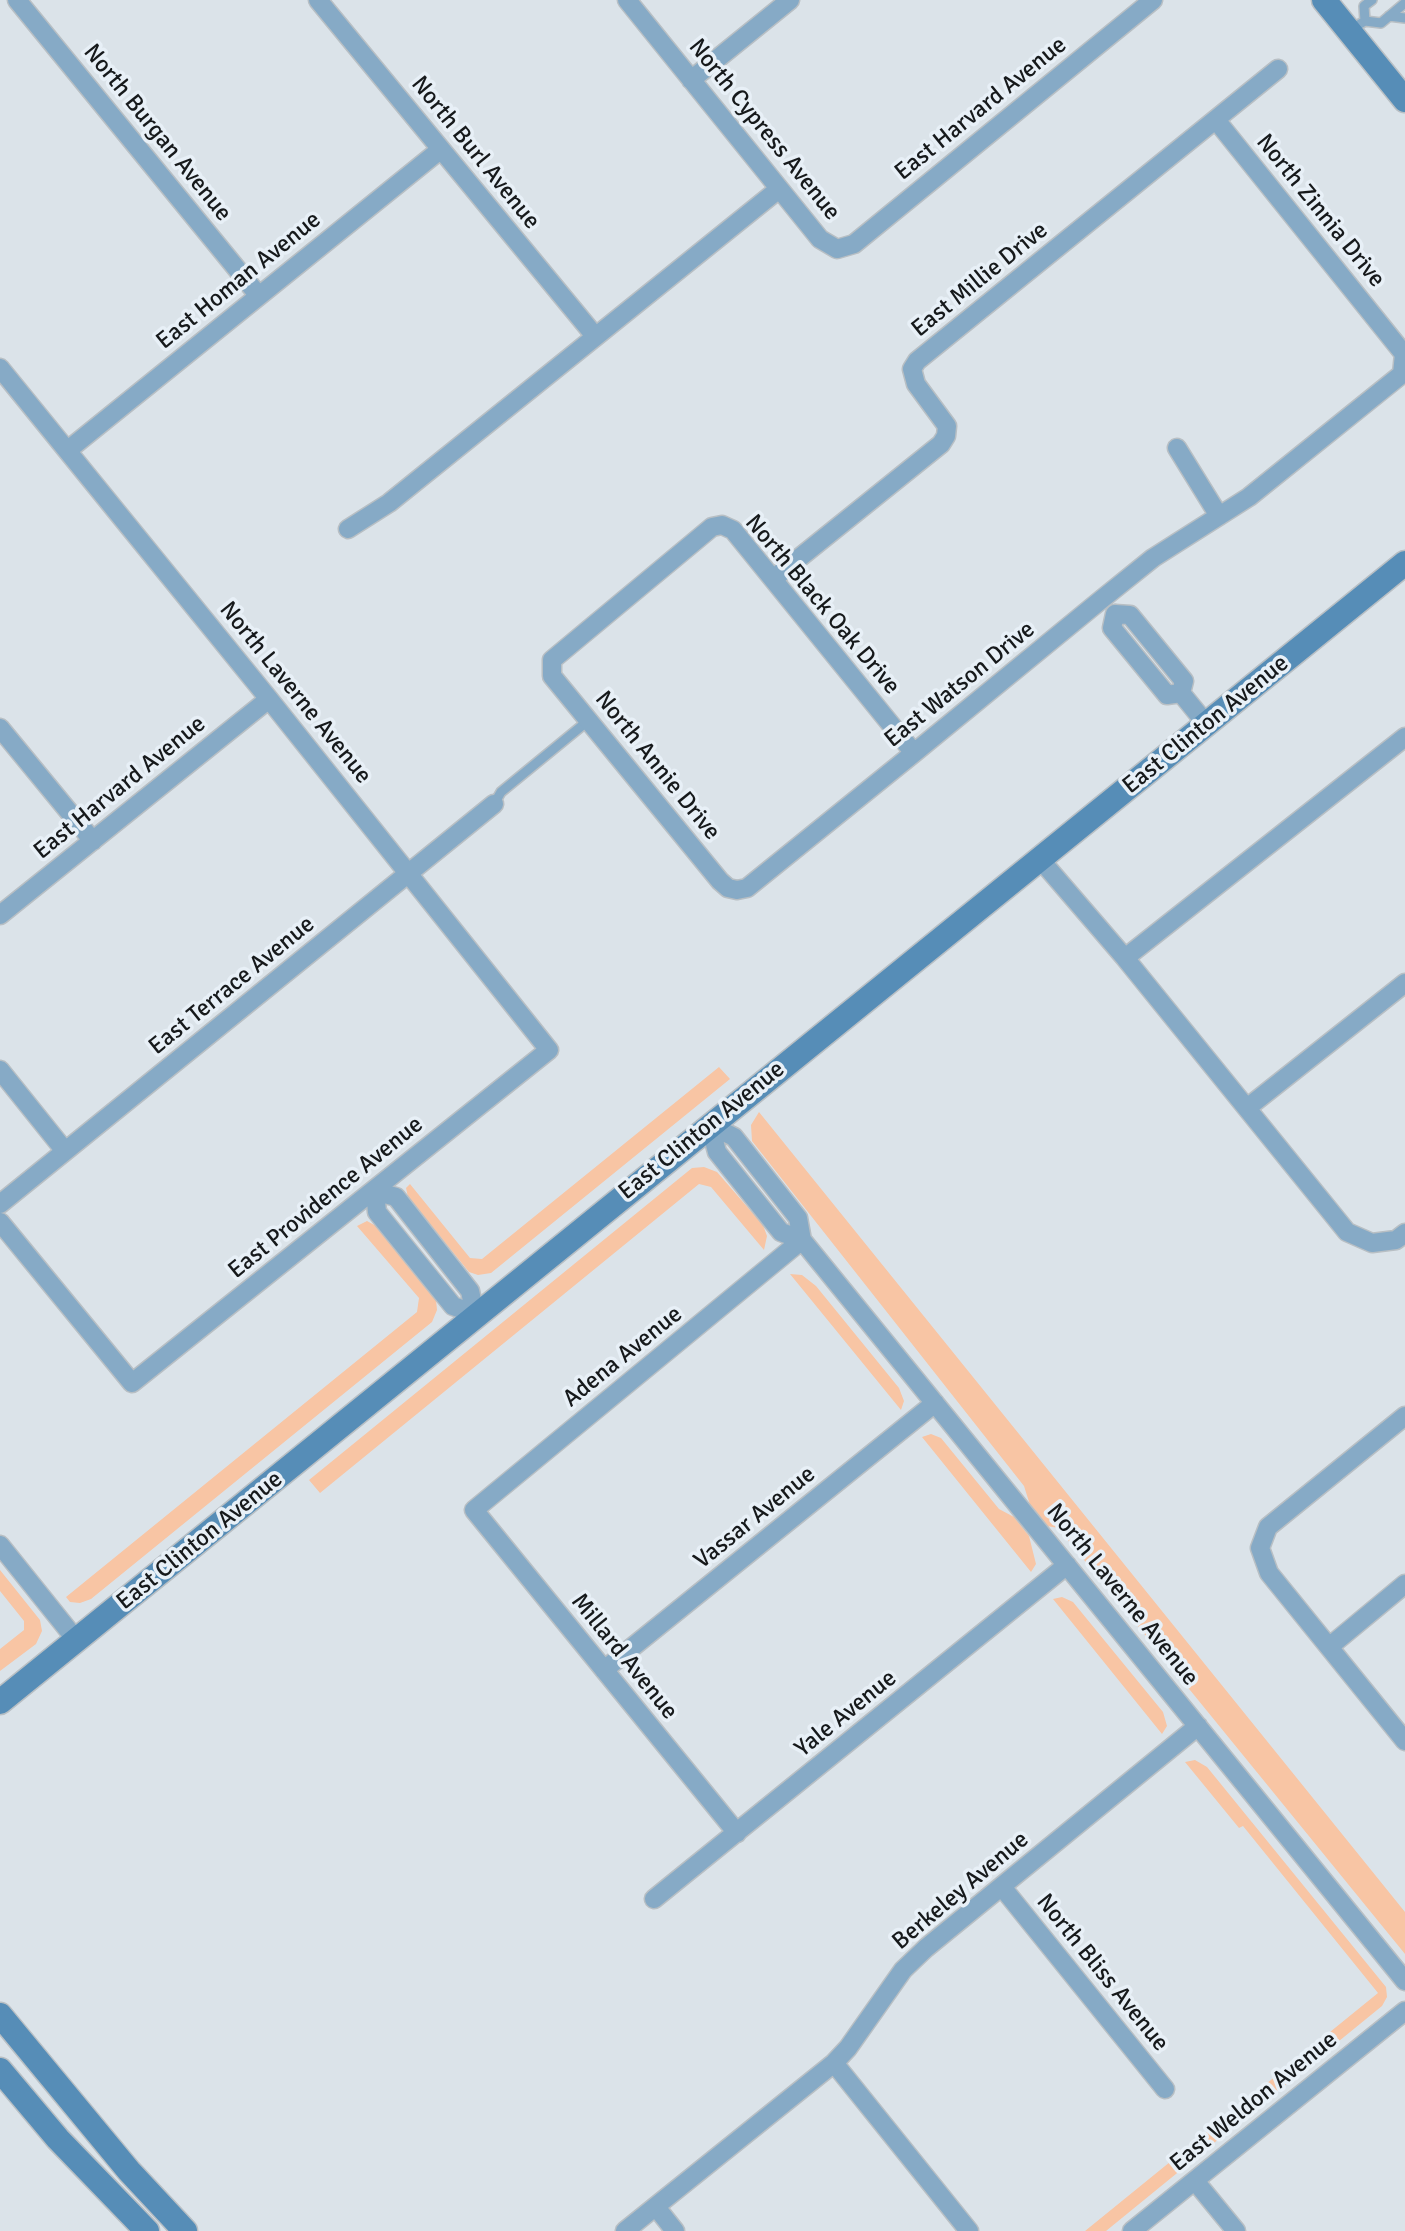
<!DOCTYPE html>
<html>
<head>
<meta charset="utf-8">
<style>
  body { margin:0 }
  canvas { display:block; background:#dbe3e9 }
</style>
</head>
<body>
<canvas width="1405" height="2231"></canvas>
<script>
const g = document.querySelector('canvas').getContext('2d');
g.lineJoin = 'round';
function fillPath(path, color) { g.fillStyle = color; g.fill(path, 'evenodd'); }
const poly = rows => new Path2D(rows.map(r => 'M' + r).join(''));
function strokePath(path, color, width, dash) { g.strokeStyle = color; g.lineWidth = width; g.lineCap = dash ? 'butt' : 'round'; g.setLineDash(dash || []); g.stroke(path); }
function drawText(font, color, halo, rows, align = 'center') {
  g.font = font + ' Signika,sans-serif'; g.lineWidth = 7; g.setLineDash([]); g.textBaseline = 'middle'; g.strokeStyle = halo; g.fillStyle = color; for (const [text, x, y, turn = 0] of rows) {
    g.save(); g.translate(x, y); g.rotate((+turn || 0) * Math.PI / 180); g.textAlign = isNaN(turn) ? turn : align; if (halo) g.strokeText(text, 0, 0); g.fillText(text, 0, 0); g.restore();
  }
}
const green = poly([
  [719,1067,730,1079,491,1273,478,1275,469,1272,408,1197,406,1188,410,1184,470,1258,482,1259],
  [759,1112,1405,1912,1405,1954,1058,1528,1047,1526,1030,1505,1024,1486,752,1141,751,1125],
  [704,1167,717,1172,763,1225,767,1236,764,1250,711,1187,699,1184,320,1493,309,1480,692,1168],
  [367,1221,376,1226,436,1300,437,1310,432,1322,91,1599,80,1603,70,1602,66,1597,417,1312,419,1298,357,1226],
  [790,1274,802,1275,816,1286,899,1388,904,1401,901,1410],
  [931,1434,941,1438,999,1509,1014,1517,1029,1536,1036,1564,1031,1572,922,1437],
  [0,1570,40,1620,42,1631,36,1644,0,1671,0,1649,24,1630,24,1621,0,1591],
  [1062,1597,1073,1602,1163,1712,1167,1726,1162,1734,1053,1599],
  [1195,1760,1207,1767,1386,1987,1387,1997,1382,2006,1106,2231,1085,2231,1378,1993,1243,1826,1239,1828,1185,1762]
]);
const lane = poly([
  [1389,16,1405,18],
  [1365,21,1364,6,1372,0],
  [1350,30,1365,21,1381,23,1405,3],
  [494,804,501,792,589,720]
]);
const street = poly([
  [17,0,259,296],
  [318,0,595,336],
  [627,0,820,239,837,249,854,244,1153,0],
  [691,80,790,0],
  [0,368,269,699,549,1050,132,1383,0,1222],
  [1177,448,1219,516],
  [68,450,440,150],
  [348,529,389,503,779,189],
  [773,579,941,444,946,436,947,426,916,384,912,369,917,361,1278,69],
  [1115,614,1130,615,1184,681,1181,693,1167,695,1112,628,1115,614],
  [1181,693,1207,725],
  [0,728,93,841],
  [914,753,733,530,722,525,712,527,552,660,552,676,720,881,728,888,737,890,747,888,914,753,1102,599,1153,558,1249,497,1402,374,1404,354,1216,120],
  [1039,858,1125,958,1347,1232,1372,1243,1396,1240,1405,1233],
  [0,915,269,699],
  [1125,958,1405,737],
  [0,1070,65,1151],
  [1247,1108,1405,983],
  [710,1125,717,1152,781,1232,802,1240,1405,1981],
  [710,1125,734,1137,798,1218,802,1240],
  [375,1191,396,1197,470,1291,475,1314,453,1306,377,1212,375,1191],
  [0,1204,494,804],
  [1405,1416,1268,1527,1260,1548,1269,1573,1405,1741],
  [0,1545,77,1641],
  [1329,1647,1405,1584],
  [604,1670,935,1403],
  [737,1833,474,1510,802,1240],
  [1002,1887,1165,2089],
  [654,1899,1067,1565],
  [834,2063,969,2231],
  [1195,2181,1236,2231],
  [656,2207,675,2231],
  [625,2231,834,2063,848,2048,903,1970,926,1948,1198,1726],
  [1132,2231,1405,2011]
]);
const secondary = poly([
  [1324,0,1405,100],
  [0,1702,1405,563],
  [0,2015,129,2171,185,2231],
  [0,2070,58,2139,147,2231]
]);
const streetNames = [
  ["East Harvard Avenue",981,109,-39],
  ["North Cypress Avenue",764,130,51],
  ["North Burgan Avenue",157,133,51],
  ["North Burl Avenue",475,153,51],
  ["North Zinnia Drive",1320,211,51],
  ["East Millie Drive",980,280,-39],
  ["East Homan Avenue",239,281,-39],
  ["North Black Oak Drive",822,605,50],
  ["East Watson Drive",960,685,-39],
  ["North Laverne Avenue",295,693,51],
  ["East Clinton Avenue",1206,725,-39],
  ["North Annie Drive",657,766,51],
  ["East Harvard Avenue",120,788,-39],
  ["East Terrace Avenue",232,986,-39],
  ["East Clinton Avenue",702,1131,-39],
  ["East Providence Avenue",326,1198,-39],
  ["Adena Avenue",623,1357,-39],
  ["Vassar Avenue",755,1518,-39],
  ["East Clinton Avenue",200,1541,-39],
  ["North Laverne Avenue",1122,1595,51],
  ["Millard Avenue",624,1657,51],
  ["Yale Avenue",846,1714,-39],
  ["Berkeley Avenue",961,1891,-40],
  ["North Bliss Avenue",1102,1973,51],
  ["East Weldon Avenue",1254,2102,-39]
];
fillPath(green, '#f8c5a4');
strokePath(lane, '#b8bfc4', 12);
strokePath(street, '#b8bfc4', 21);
strokePath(secondary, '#b8bfc4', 27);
strokePath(lane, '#86aac6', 9);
strokePath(street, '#86aac6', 18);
strokePath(secondary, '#568db7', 24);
drawText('24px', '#16191b', '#e8f0f7', streetNames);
</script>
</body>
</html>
